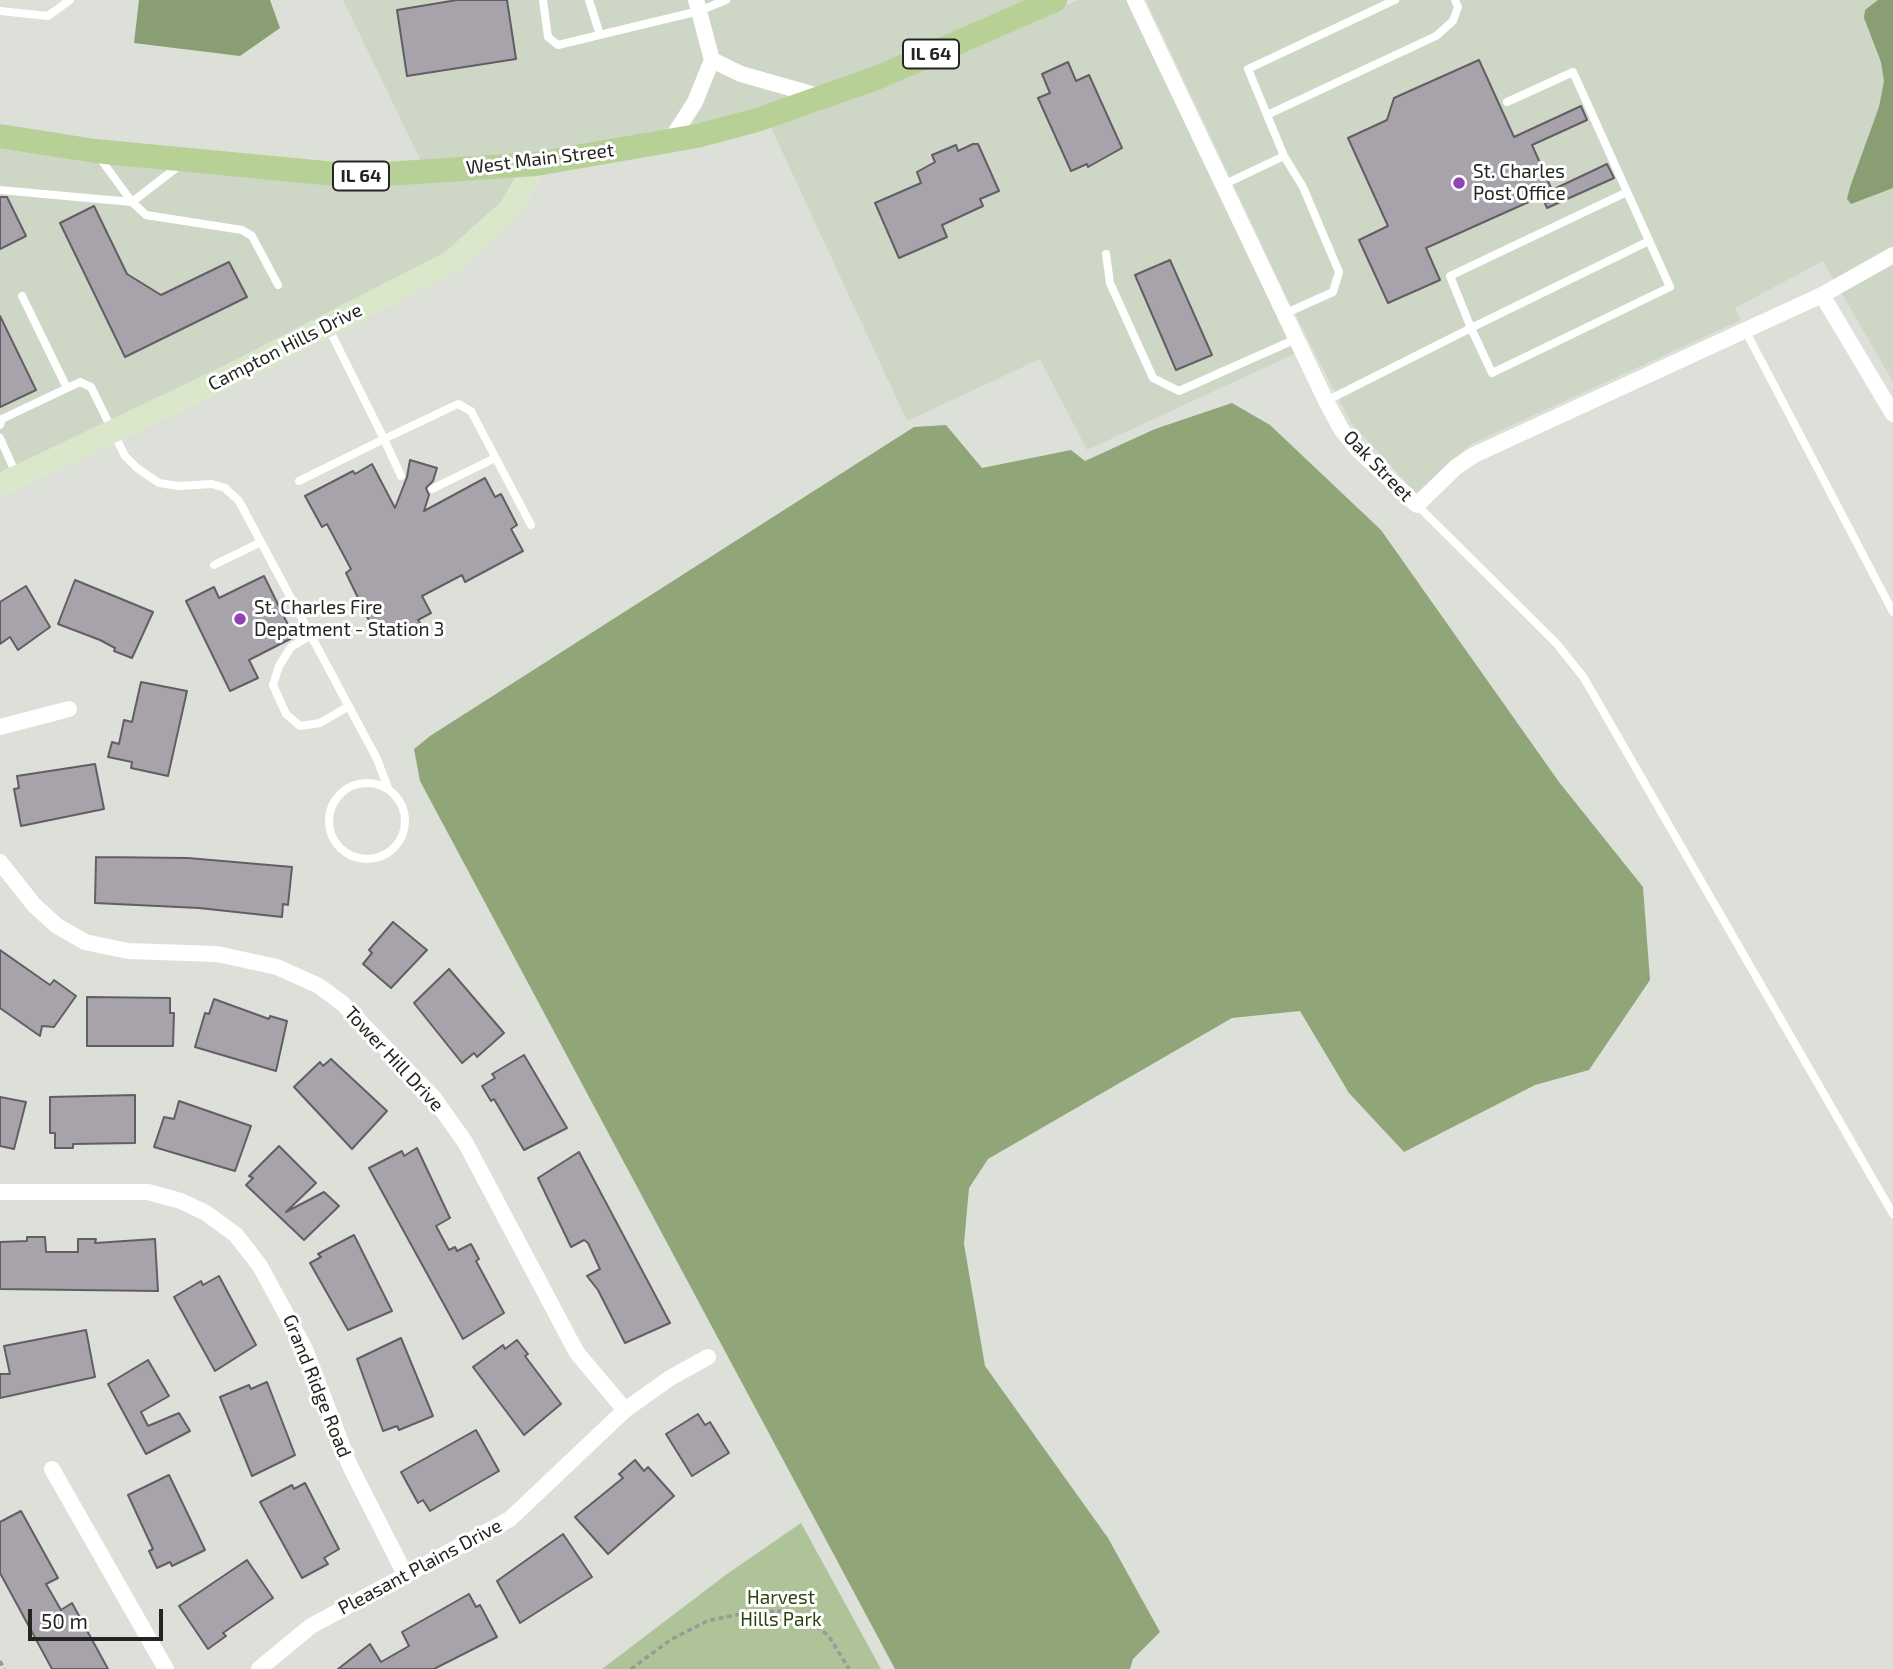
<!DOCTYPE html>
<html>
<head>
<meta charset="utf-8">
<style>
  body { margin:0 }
  #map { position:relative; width:1893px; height:1669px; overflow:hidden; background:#dce0d8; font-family:"Exo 2",sans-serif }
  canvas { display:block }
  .scale { position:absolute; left:28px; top:1609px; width:135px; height:32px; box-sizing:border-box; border:4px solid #242522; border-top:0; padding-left:9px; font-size:21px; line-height:24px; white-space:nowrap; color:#242522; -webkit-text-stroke:5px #fff; paint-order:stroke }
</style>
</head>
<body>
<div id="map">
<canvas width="1893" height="1669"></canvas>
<div class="scale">50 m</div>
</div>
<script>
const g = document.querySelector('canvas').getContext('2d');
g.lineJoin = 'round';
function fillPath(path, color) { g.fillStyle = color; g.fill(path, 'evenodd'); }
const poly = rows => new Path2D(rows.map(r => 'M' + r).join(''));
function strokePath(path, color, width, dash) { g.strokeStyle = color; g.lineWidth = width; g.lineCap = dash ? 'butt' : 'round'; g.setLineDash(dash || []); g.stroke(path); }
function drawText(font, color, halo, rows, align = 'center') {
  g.font = font + ' "Exo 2",sans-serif'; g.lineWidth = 6; g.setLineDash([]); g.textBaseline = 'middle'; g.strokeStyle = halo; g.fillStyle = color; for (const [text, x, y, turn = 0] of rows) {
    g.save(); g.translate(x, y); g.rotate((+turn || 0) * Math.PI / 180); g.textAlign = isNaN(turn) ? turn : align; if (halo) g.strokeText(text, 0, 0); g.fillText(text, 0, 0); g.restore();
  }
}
const built = poly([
  [343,0,1038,0,861,77,737,118,552,155,424,167],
  [1078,0,1126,0,1296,353,1087,450,1040,359,907,421,769,123,949,56],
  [1146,0,1893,0,1893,382,1823,261,1735,308,1741,320,1471,444,1416,493,1351,423,1288,300],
  [0,139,288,180,525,173,496,213,450,254,382,292,0,476]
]);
const green = poly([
  [801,1523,881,1669,602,1669,727,1574]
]);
const forest = poly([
  [1232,403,1270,425,1381,530,1559,782,1643,887,1650,980,1589,1070,1535,1085,1404,1152,1349,1093,1300,1011,1232,1018,988,1159,969,1188,964,1244,985,1366,1108,1538,1160,1632,1133,1659,1130,1669,895,1669,420,781,414,749,430,736,914,427,946,425,982,468,1071,450,1085,461,1155,429]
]);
const water = poly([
  [139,0,270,0,280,28,240,56,134,43],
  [1878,0,1893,0,1893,188,1851,204,1847,199,1850,187,1879,107,1884,81,1881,62,1864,18,1865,10]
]);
const building = poly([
  [457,0,507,0,516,59,407,76,397,10,457,0],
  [1479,60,1514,137,1581,106,1587,120,1532,145,1552,190,1607,164,1614,178,1547,208,1542,196,1426,248,1440,280,1388,303,1359,240,1388,226,1348,138,1387,120,1394,98,1479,60],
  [1068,62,1076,81,1089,75,1122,148,1088,167,1087,164,1071,171,1038,98,1050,93,1042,74,1068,62],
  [973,144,978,144,999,191,980,199,983,206,942,225,947,237,899,258,875,203,921,183,917,172,935,162,932,155,956,145,958,151,973,144],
  [0,197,7,197,26,236,0,249,0,197],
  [94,206,127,274,161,295,229,262,247,297,125,357,60,223,94,206],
  [1170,260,1212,355,1176,370,1135,275,1170,260],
  [0,316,36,390,0,407,0,316],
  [410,460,437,468,433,481,426,488,429,495,424,511,485,478,495,497,501,494,517,525,511,529,523,551,465,582,462,575,422,596,431,613,418,620,420,623,393,638,389,630,377,637,346,573,351,569,327,524,322,527,305,496,353,471,355,474,372,464,395,508,407,477,410,460],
  [264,576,294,637,249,660,258,678,230,691,186,601,214,587,219,598,264,576],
  [75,580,153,612,132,658,114,651,115,648,100,640,58,624,75,580],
  [26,586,50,627,18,650,10,637,0,644,0,602,26,586],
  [141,682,187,691,168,776,131,768,132,762,108,757,112,742,119,744,124,720,132,722,141,682],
  [95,764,104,809,21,826,14,789,19,788,17,776,95,764],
  [96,857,188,858,292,867,288,905,283,904,282,917,199,908,95,903,96,857],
  [393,922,427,950,391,988,363,964,372,953,369,950,393,922],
  [0,950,50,985,54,980,76,996,54,1027,42,1026,40,1036,0,1008,0,950],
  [449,969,504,1033,477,1057,474,1053,462,1063,414,1003,449,969],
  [87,997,170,998,170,1013,174,1013,173,1046,87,1046,87,997],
  [214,999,269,1019,270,1016,287,1021,276,1071,195,1047,205,1013,209,1014,214,999],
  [524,1055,567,1128,524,1150,494,1099,491,1101,482,1086,495,1078,492,1074,524,1055],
  [331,1059,387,1111,352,1149,294,1087,320,1062,323,1066,331,1059],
  [135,1095,135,1143,73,1144,73,1148,55,1148,55,1133,50,1133,50,1097,135,1095],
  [0,1097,26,1102,14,1149,0,1146,0,1097],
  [179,1101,251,1126,235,1171,154,1147,164,1117,174,1119,179,1101],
  [279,1146,316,1183,286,1212,324,1192,339,1206,304,1240,246,1185,253,1178,249,1176,279,1146],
  [417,1148,450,1218,436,1226,449,1250,455,1247,457,1251,471,1244,479,1259,476,1261,504,1313,463,1339,369,1168,402,1151,404,1156,417,1148],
  [579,1152,670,1323,625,1343,598,1290,587,1276,600,1269,588,1243,584,1240,571,1247,538,1178,579,1152],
  [354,1235,392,1311,348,1330,310,1263,321,1257,318,1254,354,1235],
  [27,1237,45,1237,46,1252,78,1252,78,1239,96,1239,95,1243,155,1239,158,1291,0,1289,0,1242,27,1241,27,1237],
  [219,1276,256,1345,215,1371,174,1297,201,1281,203,1285,219,1276],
  [86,1330,95,1377,0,1398,0,1374,10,1374,4,1346,86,1330],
  [401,1338,433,1416,399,1430,397,1426,383,1431,357,1359,401,1338],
  [517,1340,528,1354,525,1356,561,1404,524,1435,473,1367,503,1345,505,1349,517,1340],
  [148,1360,169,1396,141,1412,148,1426,179,1413,190,1431,146,1454,108,1384,148,1360],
  [267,1382,295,1455,252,1476,220,1397,249,1385,251,1389,267,1382],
  [698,1414,705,1425,710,1422,729,1453,692,1476,666,1434,698,1414],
  [476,1430,499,1471,430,1511,423,1500,418,1503,401,1472,476,1430],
  [635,1460,644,1471,648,1467,674,1496,608,1554,575,1517,623,1478,619,1474,635,1460],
  [169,1475,205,1550,172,1566,170,1562,157,1568,149,1551,153,1549,128,1495,169,1475],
  [305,1483,339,1549,324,1558,328,1564,302,1578,260,1502,292,1485,294,1489,305,1483],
  [21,1511,58,1578,46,1584,61,1610,72,1603,108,1669,52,1669,0,1573,0,1522,21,1511],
  [563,1534,592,1577,520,1623,497,1581,563,1534],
  [247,1560,273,1598,223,1633,226,1636,208,1649,179,1606,247,1560],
  [469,1594,476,1607,480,1605,497,1637,434,1669,338,1669,370,1644,381,1662,409,1646,402,1632,469,1594]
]);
const path = poly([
  [0,1661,4,1669],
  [631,1669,672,1639,707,1621,750,1612,785,1611,807,1620,828,1635,849,1669]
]);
const lane = poly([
  [543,0,548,37,558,45,699,11,726,0],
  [589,0,600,35],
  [1395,0,1248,69,1267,115,1436,36,1453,21,1458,7,1455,0],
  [0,11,48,16,70,0],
  [99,157,132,202,180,165],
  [1223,185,1284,156,1267,115],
  [0,190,132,202,146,215,242,230,252,236,278,285],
  [1627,192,1450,276,1471,328,1649,241],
  [1106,254,1110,283,1153,378,1179,391,1296,339],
  [22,296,67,388],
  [1284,314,1333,292,1339,272,1303,187,1284,156],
  [329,329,384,439,458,404,471,411,531,525],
  [1745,330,1893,612],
  [1326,401,1471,328,1492,373,1670,287,1573,72,1507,102],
  [0,425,2,419,80,382,91,387,125,456,137,468,159,483,178,486,212,484,225,488,239,501,377,759,388,788],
  [0,438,16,474],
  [299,481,384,439,401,476],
  [432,489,495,458],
  [1417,505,1557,644,1584,678,1893,1214],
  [214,565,261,542],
  [311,635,291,647,279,666,273,685,286,714,300,726,320,723,349,706],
  '329 821a38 38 0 1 1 76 0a38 38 0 1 1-76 0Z'
]);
const street = poly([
  [1135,0,1326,401,1341,429,1358,450,1417,505,1456,467,1474,455,1822,295,1893,255],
  [712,60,741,74,822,97],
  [670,141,695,102,712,60,696,0],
  [1822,295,1893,414],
  [0,727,69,709],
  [0,862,34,905,57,926,85,942,128,951,217,954,277,967,319,986,342,1003,433,1097,465,1142,577,1353,625,1410],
  [0,1192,148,1192,181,1201,206,1213,236,1235,260,1266,305,1349,350,1466,406,1576],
  [52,1469,166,1669],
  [259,1669,311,1626,510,1519,625,1410,670,1378,708,1357]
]);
const secondary = poly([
  [0,485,227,377,451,262,510,209,536,164]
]);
const primary = poly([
  [0,136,95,151,356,176,536,164,697,136,757,120,879,77,1055,0]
]);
const markers = [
  [1459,183,7,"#9044b5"],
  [240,619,7,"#9044b5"]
];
const shields = [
  [931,54,56],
  [361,176,56]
];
const shieldNames = [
  ["IL 64",931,54],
  ["IL 64",361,176]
];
const streetNames = [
  ["West Main Street",540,159,-7],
  ["Campton Hills Drive",285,347,-27],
  ["Oak Street",1378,466,46],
  ["Tower Hill Drive",394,1059,47],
  ["Grand Ridge Road",317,1386,68],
  ["Pleasant Plains Drive",420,1567,-28]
];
const poiNames = [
  ["St. Charles",1473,172],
  ["Post Office",1473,194],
  ["St. Charles Fire",254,608],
  ["Depatment - Station 3",254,630]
];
const parkNames = [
  ["Harvest",781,1598],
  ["Hills Park",781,1620]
];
fillPath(built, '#ced6c6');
fillPath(green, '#aec398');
fillPath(forest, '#90a578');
fillPath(water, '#899e72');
fillPath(building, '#a8a3ab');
strokePath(building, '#625e65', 2);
strokePath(path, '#989b94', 3.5, [5, 3.5]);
strokePath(lane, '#fff', 8);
strokePath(street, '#fff', 16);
strokePath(secondary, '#dbe7ca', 23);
strokePath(primary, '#b7d096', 24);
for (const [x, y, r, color] of markers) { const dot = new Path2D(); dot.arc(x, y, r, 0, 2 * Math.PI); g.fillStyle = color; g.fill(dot); strokePath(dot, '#fff', 2.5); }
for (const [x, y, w] of shields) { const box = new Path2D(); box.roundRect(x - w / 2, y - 14.5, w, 29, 5); g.fillStyle = '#fff'; g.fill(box); strokePath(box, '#242522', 2); }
drawText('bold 18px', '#242522', null, shieldNames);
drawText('19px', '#242522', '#fff', streetNames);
drawText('19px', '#242522', '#fff', poiNames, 'left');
drawText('19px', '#2f4312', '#fff', parkNames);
</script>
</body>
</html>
